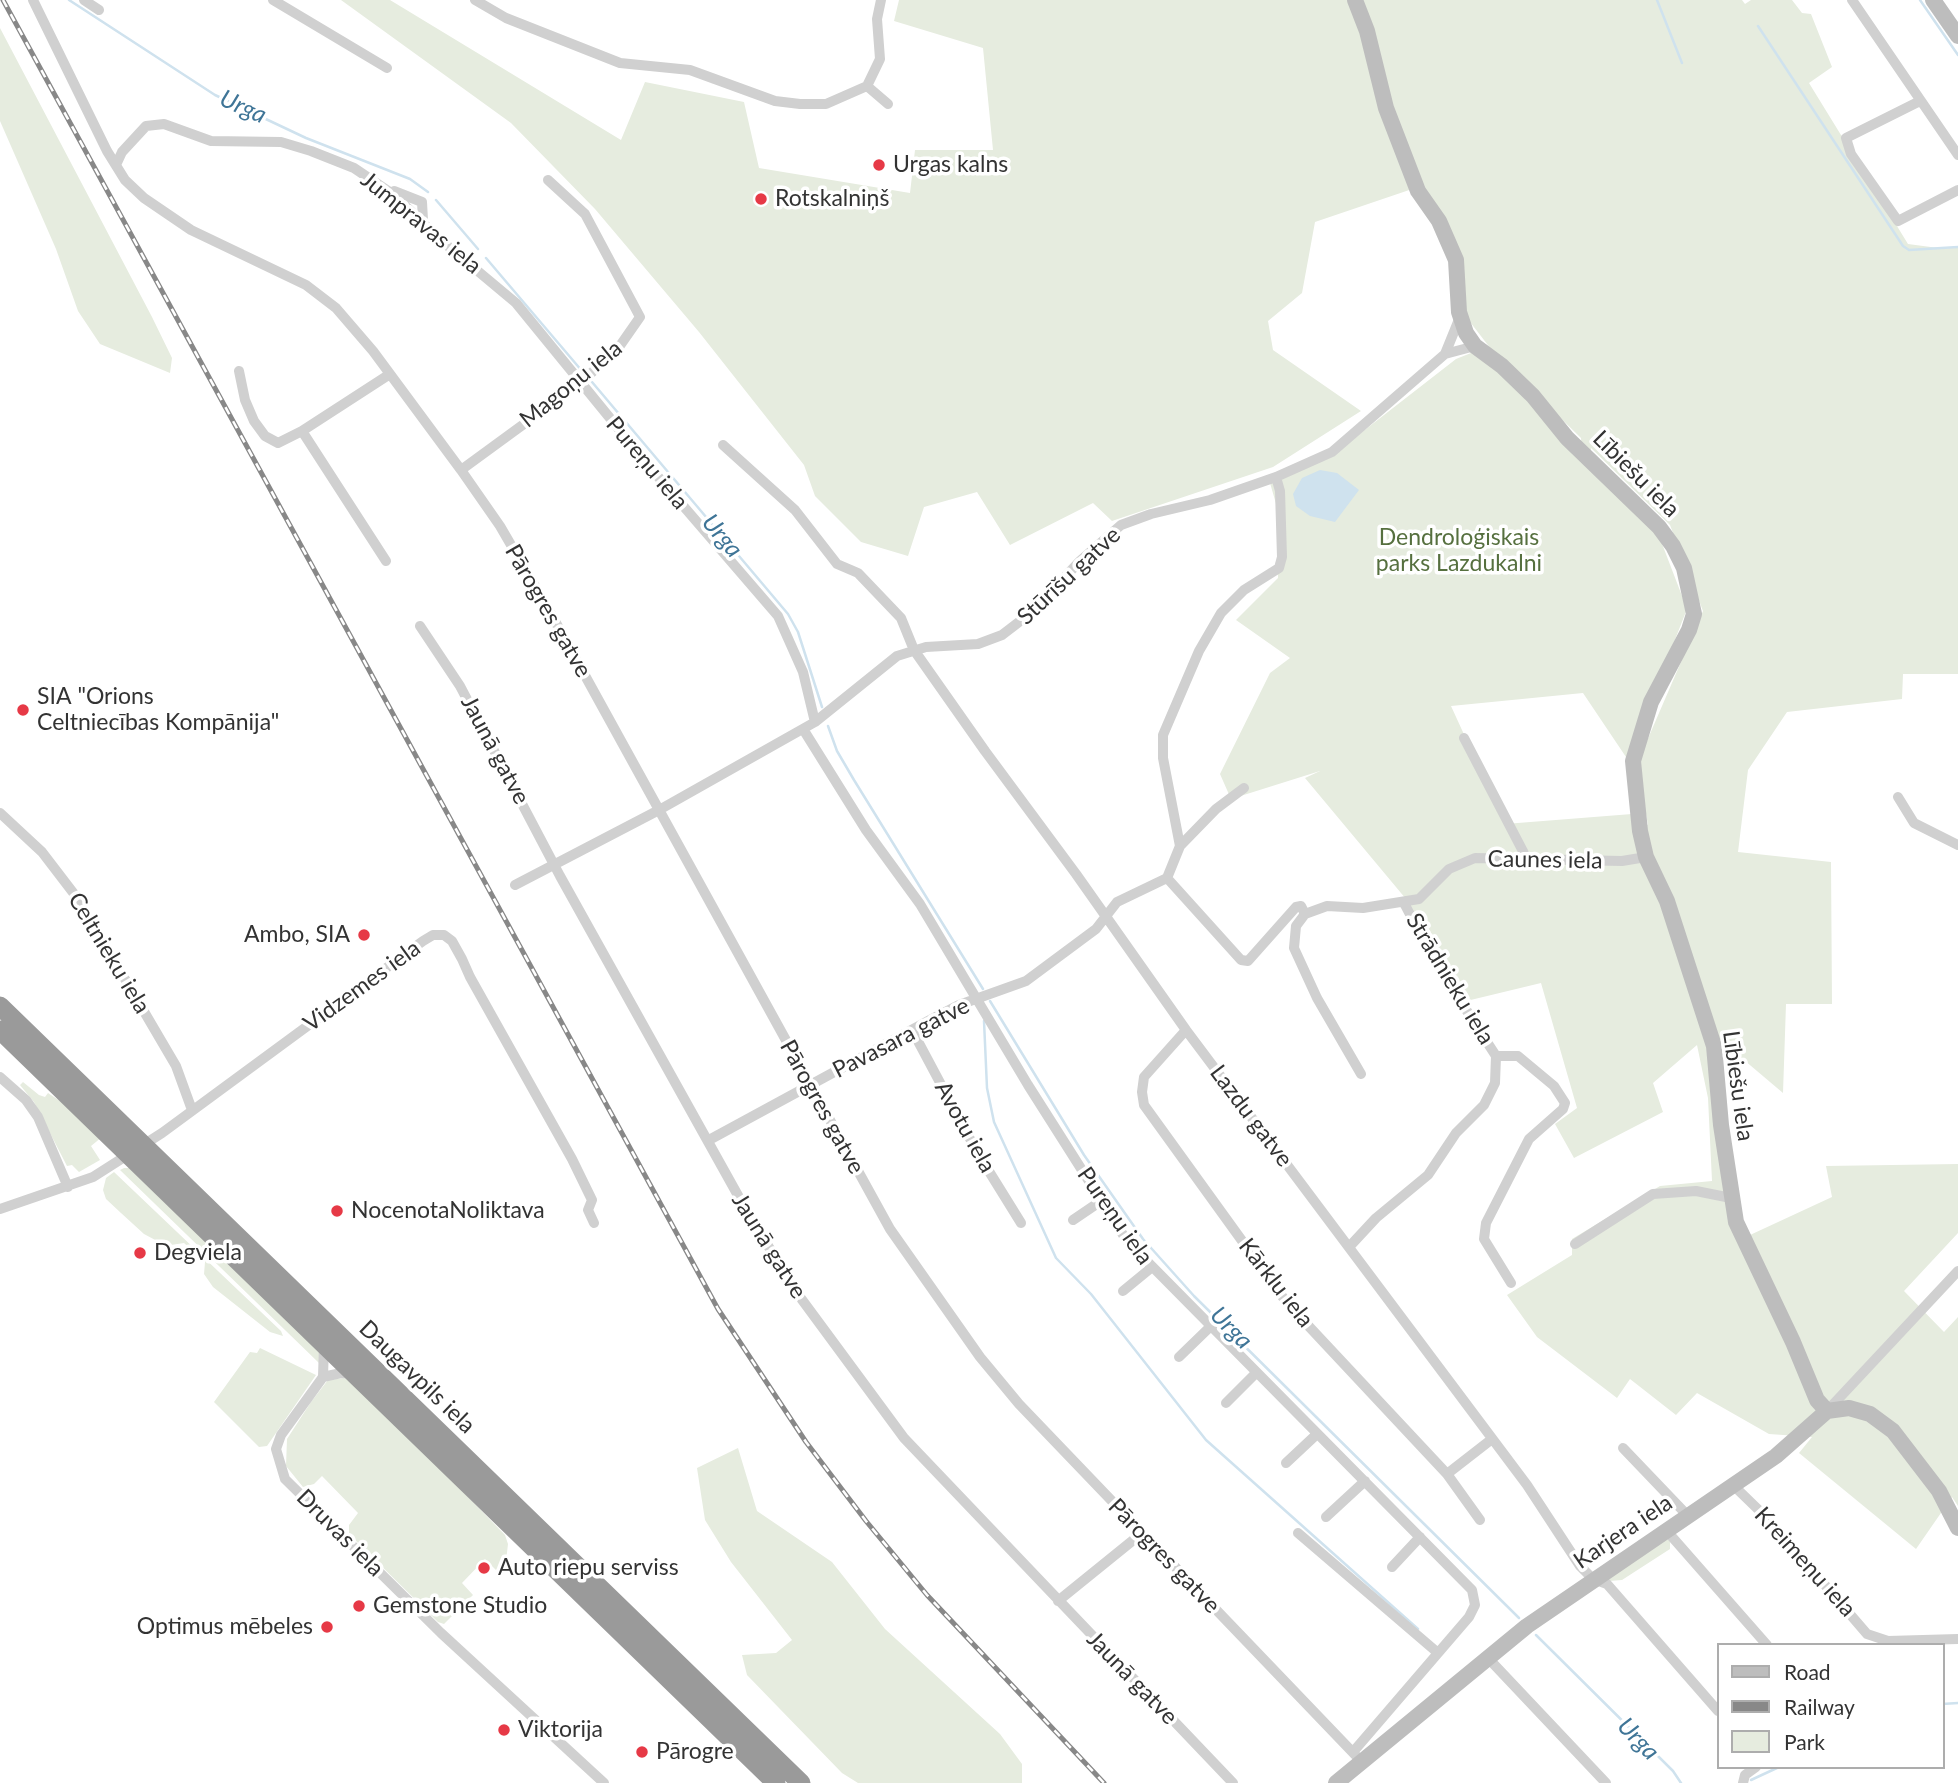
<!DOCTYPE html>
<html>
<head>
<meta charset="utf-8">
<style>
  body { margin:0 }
  #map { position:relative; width:1958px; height:1783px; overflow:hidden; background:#fff; font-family:Lato,sans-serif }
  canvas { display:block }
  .legend { position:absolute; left:1717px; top:1643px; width:228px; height:126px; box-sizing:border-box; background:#fff; border:2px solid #adadad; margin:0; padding:9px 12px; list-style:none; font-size:21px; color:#333 }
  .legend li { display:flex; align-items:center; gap:14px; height:35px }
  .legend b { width:35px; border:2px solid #adadad }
</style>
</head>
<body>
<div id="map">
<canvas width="1958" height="1783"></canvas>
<ul class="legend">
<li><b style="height:9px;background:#bdbdbd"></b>Road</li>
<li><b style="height:9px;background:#888"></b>Railway</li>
<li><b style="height:19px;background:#e6ecdf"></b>Park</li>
</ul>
</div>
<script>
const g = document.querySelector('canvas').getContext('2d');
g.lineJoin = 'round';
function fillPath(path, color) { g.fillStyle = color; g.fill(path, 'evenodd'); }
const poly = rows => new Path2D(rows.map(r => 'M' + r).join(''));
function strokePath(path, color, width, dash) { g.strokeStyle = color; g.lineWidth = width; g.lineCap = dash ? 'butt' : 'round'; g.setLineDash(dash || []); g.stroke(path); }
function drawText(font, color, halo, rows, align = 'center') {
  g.font = font + ' Lato,sans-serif'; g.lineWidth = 7; g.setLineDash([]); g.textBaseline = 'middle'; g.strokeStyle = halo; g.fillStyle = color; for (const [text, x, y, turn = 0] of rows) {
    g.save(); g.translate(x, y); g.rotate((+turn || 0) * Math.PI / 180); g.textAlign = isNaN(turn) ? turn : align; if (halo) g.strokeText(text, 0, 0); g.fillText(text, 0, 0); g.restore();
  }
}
const green = poly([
  [341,0,390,0,621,140,645,82,744,102,759,168,910,193,915,150,993,150,983,48,894,21,899,0,1742,0,1745,4,1751,0,1792,0,1802,13,1811,14,1832,67,1809,83,1908,244,1946,249,1958,246,1958,674,1903,674,1902,699,1787,712,1748,770,1738,852,1831,862,1832,1004,1786,1004,1783,1093,1718,1038,1725,1190,1750,1235,1832,1197,1826,1166,1958,1164,1958,1233,1904,1291,1944,1332,1958,1317,1958,1506,1952,1497,1916,1549,1799,1453,1812,1437,1769,1434,1697,1393,1676,1415,1630,1379,1617,1398,1537,1337,1507,1295,1572,1255,1572,1239,1660,1186,1712,1181,1708,1098,1697,1045,1653,1083,1663,1112,1574,1158,1555,1124,1577,1108,1541,983,1454,1004,1428,961,1406,899,1305,778,1320,771,1231,799,1220,774,1270,673,1290,658,1236,620,1278,578,1277,507,1270,483,1339,450,1456,359,1476,351,1582,453,1581,438,1494,353,1467,318,1424,185,1315,222,1302,293,1268,321,1273,350,1361,411,1273,467,1112,521,1093,503,1010,545,977,492,924,507,908,556,861,542,815,496,804,465,699,332,595,209,511,123],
  [1591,448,1670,525,1703,611,1637,764,1648,825,1632,814,1505,824,1451,706,1583,693,1628,760,1687,609,1656,528,1591,464],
  [0,28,152,317,172,358,170,373,100,344,78,311,56,249,0,121],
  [23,1082,39,1095,45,1097,48,1093,66,1105,102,1137,91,1146,100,1160,79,1172,72,1165,67,1166,34,1102,20,1085],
  [124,1168,129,1168,320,1352,319,1363,120,1170],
  [114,1172,281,1331,283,1336,270,1332,213,1287,204,1274,205,1262,184,1243,171,1245,159,1242,144,1234,121,1213,106,1199,103,1190,106,1178],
  [260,1348,316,1375,267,1446,259,1447,214,1402,250,1352,257,1353],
  [344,1378,356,1382,505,1535,508,1544,506,1561,496,1570,485,1559,462,1583,473,1595,444,1624,438,1622,349,1534,349,1525,358,1513,322,1476,314,1484,303,1487,286,1466,287,1439,311,1402,328,1380],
  [738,1448,757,1511,832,1562,885,1629,1000,1734,1022,1764,1022,1783,858,1783,842,1773,747,1675,742,1655,776,1653,792,1640,731,1562,705,1520,697,1468],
  [1670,1539,1670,1549,1622,1580,1609,1581,1607,1575,1660,1540]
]);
const water = poly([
  [1320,470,1337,473,1359,490,1335,522,1310,516,1296,506,1293,494,1302,478]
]);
const stream = poly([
  [69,0,215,95,306,138,410,179,428,192],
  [1657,0,1682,63],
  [1920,0,1958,55],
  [1758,26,1903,246,1909,250,1958,247],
  [436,200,478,249],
  [486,258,582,371],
  [592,382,788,614,798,632,822,707],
  [828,726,837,751,854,780,983,989],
  [990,1001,1084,1155,1143,1239,1194,1296,1519,1618],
  [984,1021,987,1088,994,1122,1056,1258,1091,1294,1206,1440,1418,1629],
  [1536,1635,1673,1771,1681,1783],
  [1942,1704,1958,1703],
  [1751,1780,1779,1767]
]);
const street = poly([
  [33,0,107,151,125,180,144,198,191,230,306,285,336,308,373,351,461,470,500,526,550,612,890,1229,980,1357,1019,1404,1362,1762],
  [84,0,99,10],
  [273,0,387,68],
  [475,0,506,18,620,63,690,70,775,101,800,104,826,104,867,86,880,59,877,19,881,0],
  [1852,0,1958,155],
  [867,86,888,104],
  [1920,101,1846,138,1851,154,1898,221,1958,190],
  [116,165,122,152,146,126,164,124,211,141,281,142,311,151,354,168,394,195,443,242,516,303,654,472,778,616,803,672,815,722],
  [394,191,422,202,423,220],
  [1445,354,1460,317],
  [239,371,245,400,254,421,265,436,278,443,302,431,390,374],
  [302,431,386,561],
  [723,445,795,510,837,564,858,573,901,618,914,650,985,751,1076,874,1186,1030,1527,1485,1580,1566,1593,1579,1607,1584,1718,1711],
  [461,470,580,383,617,350,640,317,585,214,548,180],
  [420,626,460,686,560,876,750,1217,800,1297,904,1438,1233,1783],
  [803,729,866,830,920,904,1028,1085,1127,1241,1472,1590,1475,1605,1469,1617,1353,1752],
  [1464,738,1527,859],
  [1898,797,1914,823,1958,845],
  [0,813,42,852,78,899,176,1066,192,1110],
  [1180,846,1216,809,1244,788],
  [1167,878,1241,960,1248,961,1296,907,1301,906,1305,914],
  [515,885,659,810,815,722,897,656,926,647,978,644,1002,635,1032,612,1080,561,1121,525,1151,514,1210,500,1276,477,1332,452,1445,354,1475,346],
  [912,1030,977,1152,1021,1223],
  [1186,1030,1144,1077,1142,1092,1144,1105,1287,1303,1447,1474,1480,1520],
  [1496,1056,1518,1056,1554,1086,1565,1103,1563,1109,1529,1139,1486,1223,1484,1239,1511,1283],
  [1361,1074,1317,998,1294,948,1296,926,1305,914,1327,906,1363,908,1419,899,1449,869,1475,858,1622,861,1646,857],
  [0,1077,26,1100,38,1117,68,1187],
  [709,1140,930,1020,959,1005,1026,981,1096,929,1117,902,1167,878,1180,846,1163,758,1163,735,1199,651,1221,613,1244,590,1279,568,1282,557,1280,491,1276,477],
  [0,1209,93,1177,162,1133,423,941,433,935,444,935,452,941,462,959,470,977,572,1159,592,1200,588,1210,594,1223],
  [1073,1220,1101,1201],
  [1575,1244,1653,1194,1696,1191,1731,1198],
  [1350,1246,1376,1218,1428,1175,1456,1133,1484,1105,1495,1083,1496,1056,1434,960,1404,903],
  [1123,1291,1151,1268],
  [324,1345,323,1377,281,1435,276,1449,285,1479,441,1633,604,1783],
  [1179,1357,1210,1327],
  [323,1377,341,1373,354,1374],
  [1226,1403,1256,1373],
  [1827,1411,1958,1271],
  [1623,1448,1688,1516],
  [1286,1463,1317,1434],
  [1447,1474,1492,1439],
  [1734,1486,1769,1520,1867,1634,1888,1641,1958,1639],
  [1326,1517,1365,1481],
  [1666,1530,1767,1645],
  [1298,1533,1438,1653],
  [1392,1567,1420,1537],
  [1058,1601,1142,1533],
  [1487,1657,1606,1783],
  [1743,1783,1745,1775,1756,1767]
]);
const secondary = poly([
  [1355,0,1367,31,1386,108,1418,191,1439,221,1456,260,1459,312,1466,333,1475,346,1502,366,1533,396,1567,438,1659,527,1673,546,1684,568,1694,614,1689,630,1651,702,1633,761,1640,831,1646,857,1667,901,1714,1046,1721,1125,1736,1222,1793,1342,1817,1400,1827,1411],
  [1933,0,1958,36],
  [1827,1411,1849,1408,1870,1414,1893,1431,1939,1491,1958,1528],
  [1336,1783,1527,1626,1776,1456,1827,1411]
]);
const highway = poly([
  [0,1006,801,1783],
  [0,1030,776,1783]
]);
const rail = poly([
  [3,0,718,1309,806,1442,866,1521,927,1595,1104,1783]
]);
const markers = [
  [879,165,7,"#e63946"],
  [761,199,7,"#e63946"],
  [23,710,7,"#e63946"],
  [364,935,7,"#e63946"],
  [337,1211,7,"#e63946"],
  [140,1253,7,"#e63946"],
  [484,1568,7,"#e63946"],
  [359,1606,7,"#e63946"],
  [327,1627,7,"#e63946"],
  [504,1730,7,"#e63946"],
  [642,1752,7,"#e63946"]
];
const poiNames = [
  ["Urgas kalns",893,165],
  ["Rotskalniņš",775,199],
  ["SIA \"Orions",37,697],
  ["Celtniecības Kompānija\"",37,723],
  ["Ambo, SIA",350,935,"right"],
  ["NocenotaNoliktava",351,1211],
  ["Degviela",154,1253],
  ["Auto riepu serviss",498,1568],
  ["Gemstone Studio",373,1606],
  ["Optimus mēbeles",313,1627,"right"],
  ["Viktorija",518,1730],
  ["Pārogre",656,1752]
];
const streetNames = [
  ["Jumpravas iela",421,223,39],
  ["Magoņu iela",571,384,-39],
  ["Pureņu iela",647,463,50],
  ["Lībiešu iela",1636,474,45],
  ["Stūrīšu gatve",1069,576,-43],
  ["Pārogres gatve",548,611,60],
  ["Jaunā gatve",495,750,62],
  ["Caunes iela",1545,860,1],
  ["Celtnieku iela",109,953,59],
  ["Strādnieku iela",1450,979,59],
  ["Vidzemes iela",362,986,-36],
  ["Pavasara gatve",901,1038,-27],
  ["Lībiešu iela",1738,1086,82],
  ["Pārogres gatve",822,1107,61],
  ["Lazdu gatve",1251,1116,53],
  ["Avotu iela",965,1127,61],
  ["Pureņu iela",1115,1216,55],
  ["Jaunā gatve",769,1246,58],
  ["Kārklu iela",1276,1283,52],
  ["Daugavpils iela",417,1377,44],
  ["Karjera iela",1623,1532,-34],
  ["Druvas iela",340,1533,45],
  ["Pārogres gatve",1164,1556,46],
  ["Kreimeņu iela",1805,1562,48],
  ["Jaunā gatve",1132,1678,46]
];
const parkNames = [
  ["Dendroloģiskais",1459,538],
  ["parks Lazdukalni",1459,564]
];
const waterNames = [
  ["Urga",243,107,24],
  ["Urga",722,536,50],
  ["Urga",1231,1328,45],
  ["Urga",1638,1739,46]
];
fillPath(green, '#e6ecdf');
fillPath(water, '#cfe2ee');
strokePath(stream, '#cfe2ee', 2.5);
strokePath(street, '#d0d0d0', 10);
strokePath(secondary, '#bdbdbd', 16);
strokePath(highway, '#9a9a9a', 19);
strokePath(rail, '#888', 5);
strokePath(rail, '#fff', 2.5, [8]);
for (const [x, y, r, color] of markers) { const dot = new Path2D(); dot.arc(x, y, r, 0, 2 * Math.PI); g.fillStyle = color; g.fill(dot); strokePath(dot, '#fff', 2.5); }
drawText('23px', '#333', '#fff', poiNames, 'left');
drawText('23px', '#333', '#fff', streetNames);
drawText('23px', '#56703f', '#fff', parkNames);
drawText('italic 24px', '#3f7597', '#fff', waterNames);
</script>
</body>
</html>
